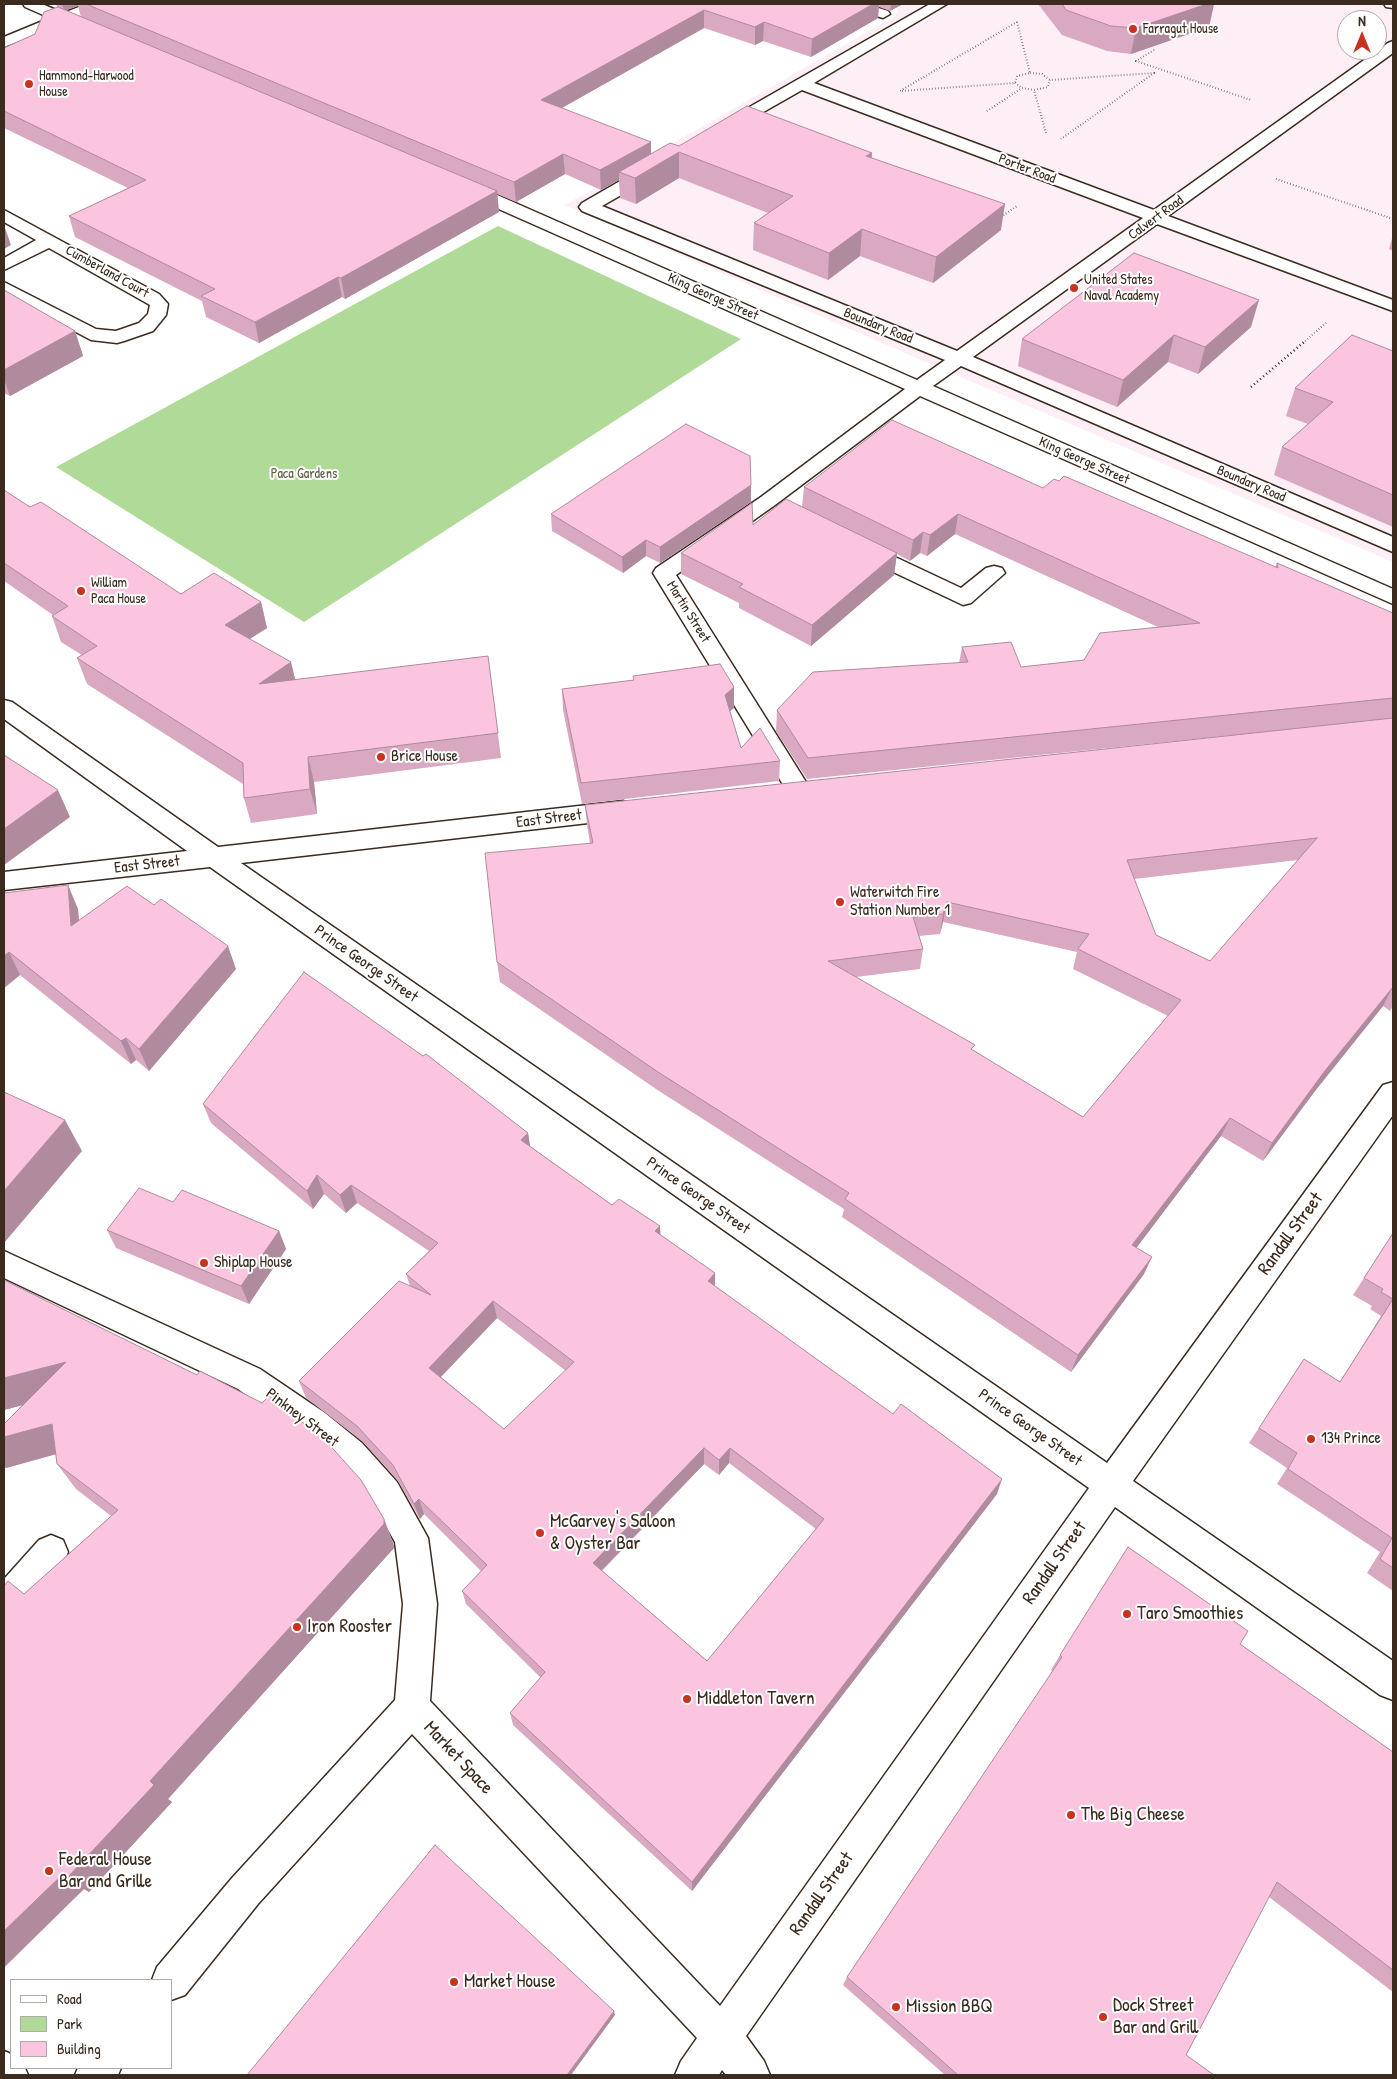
<!DOCTYPE html>
<html>
<head>
<meta charset="utf-8">
<style>
  body { margin:0 }
  #map { position:relative; width:1397px; height:2079px; overflow:hidden; background:#fff; font-family:"Patrick Hand",sans-serif }
  canvas { display:block }
  .frame { position:absolute; inset:0; border:5px solid #3b2a1e; pointer-events:none }
  .legend { position:absolute; left:10px; top:1979px; width:162px; height:90px; box-sizing:border-box; background:#fff; border:1px solid #b1aaa5; margin:0; padding:6px 9px; list-style:none; font-size:15px; color:#3b2a1e }
  .legend li { display:flex; align-items:center; gap:10px; height:25px }
  .legend b { width:25px; border:1px solid #b1aaa5 }
  .north { position:absolute; left:1337px; top:10px; width:50px; height:50px; box-sizing:border-box; background:#fff; border:1px solid #b1aaa5; border-radius:50%; rotate:0deg; font-size:14px; font-weight:700; line-height:20px; text-align:center; color:#3b2a1e }
  .north::after { content:''; display:block; margin:auto; width:18px; height:22px; background:#c8321e; clip-path:polygon(50% 0,100% 100%,50% 72%,0 100%) }
</style>
</head>
<body>
<div id="map">
<canvas width="1397" height="2079"></canvas>
<div class="frame"></div>
<ul class="legend">
<li><b style="height:6px;background:#fff"></b>Road</li>
<li><b style="height:14px;background:#afda98"></b>Park</li>
<li><b style="height:14px;background:#fbc5e0"></b>Building</li>
</ul>
<div class="north">N</div>
</div>
<script>
const g = document.querySelector('canvas').getContext('2d');
g.lineJoin = 'round';
function fillPath(path, color) { g.fillStyle = color; g.fill(path, 'evenodd'); }
const poly = rows => new Path2D(rows.map(r => 'M' + r).join(''));
function strokePath(path, color, width, dash) { g.strokeStyle = color; g.lineWidth = width; g.lineCap = dash ? 'butt' : 'round'; g.setLineDash(dash || []); g.stroke(path); }
function drawText(font, color, halo, rows, align = 'center') {
  g.font = font + ' "Patrick Hand",sans-serif'; g.lineWidth = 4; g.setLineDash([]); g.textBaseline = 'middle'; g.strokeStyle = halo; g.fillStyle = color; for (const [text, x, y, turn = 0] of rows) {
    g.save(); g.translate(x, y); g.rotate((+turn || 0) * Math.PI / 180); g.textAlign = isNaN(turn) ? turn : align; if (halo) g.strokeText(text, 0, 0); g.fillText(text, 0, 0); g.restore();
  }
}
const built = poly([
  [896,4,1393,4,1393,562,944,370,565,205,895,16,898,11],
  [1347,20,1377,20,1377,50,1347,50]
]);
const green = poly([
  [498,226,741,339,304,622,56,467]
]);
const pathFar1 = poly([
  [1017,22,1030,73,1017,76,1015,83,900,91,1017,22],
  [1154,50,1136,61,1251,100],
  [1030,73,1042,74,1050,80,1154,73,1061,139],
  [1015,83,1022,88,1034,90],
  [987,111,1022,88],
  [1046,133,1034,90,1048,87,1050,80],
  [1276,179,1393,219],
  [1001,217,1017,206],
  [1303,343,1327,322]
]);
const path = poly([
  [1251,387,1304,342]
]);
const minor = poly([
  [23,4,42,4,63,13,87,4,106,4,104,7,76,18,86,23,89,26,86,29,81,31,63,24,4,47,4,37,50,18,25,7,23,4],
  [845,4,866,4,888,11,890,14,883,18,847,7,845,4],
  [930,4,947,4,814,83,1154,210,1388,43,1393,41,1393,53,1168,216,1393,300,1393,311,1157,224,973,357,1393,537,1393,552,961,366,933,386,1393,589,1393,604,920,396,775,505,676,575,811,790,808,796,799,799,790,796,653,573,656,568,761,497,905,389,458,191,455,187,458,183,464,182,470,183,917,380,945,360,582,211,579,207,582,203,646,166,658,166,660,170,658,174,602,206,957,351,1143,218,802,90,730,131,718,131,716,128,718,125,930,4],
  [1384,4,1393,4,1393,8,1386,7,1384,4],
  [4,210,159,294,168,304,166,315,153,331,124,341,117,343,91,340,4,294,4,282,96,329,116,331,139,323,148,314,150,305,49,248,4,270,4,258,36,240,4,222,4,210],
  [861,541,961,588,986,568,994,566,1002,568,1005,573,971,603,963,605,853,553,850,548,853,543,861,541],
  [4,700,12,702,218,847,623,801,632,804,635,810,632,816,623,819,241,863,1107,1463,1383,1085,1393,1082,1393,1115,1133,1481,1393,1661,1393,1700,1380,1695,1115,1507,746,2036,764,2061,770,2075,726,2075,722,2070,719,2075,675,2075,681,2061,697,2038,412,1734,258,1904,185,1995,171,2000,171,1980,152,1980,157,1967,232,1878,395,1700,403,1604,395,1542,373,1504,338,1465,303,1435,238,1389,4,1278,4,1251,260,1369,325,1413,362,1443,397,1482,428,1538,437,1604,430,1701,720,2006,1089,1488,210,867,4,890,4,872,187,851,4,719,4,700],
  [51,1535,63,1540,68,1552,63,1564,16,1616,4,1621,4,1579,39,1540,51,1535],
  [4,2051,11,2054,11,2068,25,2068,28,2075,4,2075,4,2051],
  [78,2068,121,2068,118,2075,75,2075,78,2068]
]);
const wall = poly([
  [56,4,903,4,890,11,879,7,878,18,811,57,763,41,755,45,704,28,562,108,651,153,679,146,872,158,1001,230,933,283,860,256,828,280,753,250,754,223,768,213,679,178,636,204,620,198,619,180,601,190,565,174,516,202,497,194,499,212,345,299,342,297,259,343,206,317,202,301,75,237,69,216,128,188,4,128,4,48,35,34,57,7],
  [78,6,81,17,66,10],
  [1038,4,1214,4,1209,27,1131,54,1107,51,1062,35],
  [1393,235,1393,251,1389,249],
  [4,290,75,331,83,356,10,396,4,393],
  [1251,327,1198,374,1168,362,1117,407,1018,366,1022,339],
  [1393,351,1393,527,1274,475,1282,447,1308,424,1286,416,1295,388],
  [751,485,751,502,660,563,646,556,623,573,552,531,551,514],
  [804,487,1043,488,1275,567,1277,563,1393,613,1393,1006,1390,1011,1383,1006,1315,1091,1263,1161,1221,1136,1136,1248,1144,1274,1071,1372,842,1217,844,1209,659,1091,500,982,497,962,590,843,587,825,585,805,1283,730,807,779,776,731,777,710,959,663,962,647,1021,667,1084,660,1158,627,955,534,927,556,920,553,910,561,897,554,894,575,811,646,739,608,739,603,681,574,681,553,753,525,802,507],
  [1298,860,1210,961,1156,935,1134,879],
  [943,922,1077,952,1073,969,1168,1016,1083,1117,973,1051,856,977,920,969,923,949,919,936,940,934],
  [4,490,30,507,181,594,261,602,267,628,250,639,295,680,488,656,501,758,314,782,317,814,251,823,244,798,243,784,87,684,77,658,82,655,61,642,52,616,53,615,4,581],
  [633,676,734,708,730,711,741,748,780,761,779,781,582,804,563,710,562,689,634,680],
  [4,893,78,909,79,920,236,969,149,1071,136,1060,131,1064,20,975,4,988],
  [203,1104,528,1133,530,1146,612,1205,660,1226,660,1235,715,1273,715,1286,997,1494,692,1891,513,1725,510,1713,541,1678,466,1604,462,1591,481,1571,424,1514,420,1519,398,1481,363,1442,306,1398,299,1381,410,1286,406,1274,429,1251,357,1203,346,1213,324,1194,313,1209,211,1123],
  [497,1318,566,1371,504,1429,441,1377],
  [729,1463,816,1529,707,1661,602,1571,704,1464,719,1475],
  [173,1202,279,1231,286,1249,249,1304,116,1248,107,1230],
  [1393,1233,1393,1591,1367,1573,1380,1552,1277,1484,1287,1468,1249,1443,1304,1359,1340,1382,1381,1316,1370,1309,1372,1306,1353,1295],
  [4,1280,384,1519,393,1543,394,1548,168,1799,172,1802,89,1892,84,1889,4,1968,4,1586,24,1594,111,1516,76,1489,57,1464,56,1454,6,1468,4,1466,4,1424,22,1405,4,1410],
  [1240,1644,1393,1752,1393,1992,1269,1897,1186,2055,1214,2075,945,2075,843,1985,847,1977,1053,1671,1051,1670,1060,1655]
]);
const shadedWall = poly([
  [62,4,77,4,78,6,64,11],
  [873,4,879,4,878,18,811,57,812,39],
  [891,4,903,4,890,11],
  [1207,4,1214,4,1209,27,1131,54,1136,28],
  [704,10,704,28,542,119,541,100],
  [764,22,763,41,755,45,755,27],
  [651,142,651,161,619,172,619,180,601,190,600,170],
  [679,152,679,178,636,204,635,178],
  [872,153,870,179,866,156],
  [563,154,565,174,516,202,514,182],
  [497,191,499,212,345,299,341,278],
  [1005,204,1001,230,933,283,936,257],
  [4,225,11,245,4,249],
  [862,229,860,256,828,280,829,253],
  [338,277,342,297,259,343,255,322],
  [1259,300,1251,327,1198,374,1205,347],
  [75,331,83,356,10,396,4,379,4,370],
  [1174,335,1168,362,1117,407,1123,380],
  [751,485,751,502,660,563,660,547],
  [958,514,955,534,927,556,930,535],
  [923,532,920,553,910,561,913,540],
  [646,540,646,556,623,573,622,557],
  [897,553,894,575,811,646,812,625],
  [261,602,267,628,232,650,225,625],
  [291,662,297,687,259,684],
  [734,687,734,708,724,716,725,695],
  [308,757,314,782,317,814,310,789],
  [58,790,70,817,4,865,4,829],
  [68,885,78,909,81,950,71,926],
  [947,902,943,922,940,934,943,914],
  [228,946,236,969,149,1071,139,1049],
  [9,952,20,975,4,988,4,956],
  [1393,986,1383,1006,1315,1091,1263,1161,1272,1143,1324,1072],
  [126,1038,136,1060,131,1064,121,1041],
  [1230,1118,1221,1136,1125,1263,1132,1245],
  [65,1120,82,1151,4,1243,4,1191],
  [528,1133,531,1152,521,1140],
  [317,1175,324,1194,313,1209,307,1191],
  [351,1185,357,1203,346,1213,340,1195],
  [660,1226,661,1244,655,1231],
  [279,1231,286,1249,249,1304,241,1286],
  [1152,1257,1144,1274,1071,1372,1078,1355],
  [715,1273,715,1291,708,1281],
  [493,1301,497,1318,434,1384,429,1368],
  [66,1362,84,1389,4,1410,4,1378],
  [52,1424,71,1450,6,1468,4,1466,4,1437],
  [704,1448,704,1464,595,1577,593,1563],
  [730,1448,729,1463,719,1475,719,1460],
  [1002,1479,997,1494,692,1891,692,1882],
  [419,1499,424,1514,420,1519,414,1504],
  [384,1519,393,1543,394,1548,168,1799,172,1802,89,1892,84,1889,4,1967,4,1931,150,1781],
  [614,2011,615,2015,571,2075,567,2075]
]);
const building = poly([
  [86,4,873,4,812,39,764,22,755,27,704,10,541,100,651,142,600,170,563,154,514,182,86,4],
  [1062,4,1207,4,1136,28,1111,26,1066,10,1062,4],
  [58,7,497,191,341,278,338,277,255,322,201,296,215,289,69,216,146,180,4,111,4,48,35,34,44,12,58,7],
  [747,106,872,153,866,156,1005,204,936,257,862,229,829,253,754,223,793,196,679,152,635,178,619,172,670,143,679,146,747,106],
  [1134,253,1259,300,1205,347,1174,335,1123,380,1022,339,1134,253],
  [4,290,75,331,4,370,4,290],
  [1352,335,1393,351,1393,495,1282,447,1333,402,1295,388,1352,335],
  [892,420,1043,488,1054,479,1059,481,1064,476,1278,568,1277,563,1393,613,1393,698,808,758,777,710,813,672,968,662,962,647,1011,642,1021,667,1084,660,1100,633,1200,623,958,514,930,535,923,532,913,540,804,487,892,420],
  [686,424,750,456,751,485,660,547,646,540,622,557,551,514,686,424],
  [4,490,30,507,41,502,181,594,214,573,261,602,225,625,291,662,259,684,488,656,498,733,308,757,310,789,244,798,243,763,77,658,97,646,52,616,68,606,4,563,4,490],
  [786,499,897,553,812,625,739,587,743,584,681,553,752,503,753,525,786,499],
  [720,664,734,687,725,695,741,748,760,728,780,761,581,783,562,689,634,680,633,676,720,664],
  [1393,718,1393,987,1324,1072,1272,1143,1230,1118,1132,1245,1152,1257,1078,1355,845,1199,849,1193,658,1072,497,962,485,853,593,843,585,805,1393,718],
  [1317,838,1210,961,1156,935,1127,860,1317,838],
  [947,902,1089,934,1078,949,1181,1000,1083,1117,971,1049,975,1045,828,961,923,949,913,917,943,914,947,902],
  [4,755,58,790,4,829,4,755],
  [68,885,71,926,127,886,154,905,161,899,228,946,139,1049,126,1038,121,1041,9,952,4,956,4,893,68,885],
  [304,972,423,1056,426,1054,528,1133,521,1140,612,1205,619,1199,660,1226,655,1231,715,1273,708,1281,893,1414,901,1404,1002,1479,692,1882,510,1713,545,1672,462,1591,487,1565,419,1499,414,1504,393,1465,357,1426,299,1381,399,1281,431,1295,406,1274,438,1243,351,1185,340,1195,317,1175,307,1191,203,1104,304,972],
  [493,1301,574,1362,504,1429,429,1368,493,1301],
  [704,1448,719,1460,730,1448,824,1519,707,1661,593,1563,704,1448],
  [4,1092,65,1120,4,1191,4,1092],
  [139,1188,173,1202,182,1190,279,1231,241,1286,107,1230,139,1188],
  [1393,1233,1393,1568,1380,1559,1392,1538,1288,1469,1297,1453,1259,1428,1304,1359,1340,1382,1393,1299,1381,1292,1383,1289,1364,1278,1393,1233],
  [4,1280,197,1375,200,1371,262,1403,269,1396,326,1441,361,1480,384,1519,384,1524,150,1781,154,1785,67,1878,64,1873,4,1931,4,1586,8,1581,24,1594,118,1510,57,1464,52,1424,4,1437,4,1424,66,1362,4,1378,4,1280],
  [1128,1547,1248,1631,1240,1644,1393,1752,1393,1970,1277,1882,1186,2055,1214,2075,958,2075,847,1977,1062,1657,1060,1655,1128,1547],
  [435,1845,614,2011,567,2075,247,2075,435,1845]
]);
const markers = [
  [1133,29,5,"#c8321e"],
  [29,84,5,"#c8321e"],
  [1074,288,5,"#c8321e"],
  [81,591,5,"#c8321e"],
  [381,757,5,"#c8321e"],
  [840,902,5,"#c8321e"],
  [204,1263,5,"#c8321e"],
  [1311,1439,5,"#c8321e"],
  [540,1533,5,"#c8321e"],
  [1127,1614,5,"#c8321e"],
  [297,1627,5,"#c8321e"],
  [687,1699,5,"#c8321e"],
  [1071,1815,5,"#c8321e"],
  [49,1871,5,"#c8321e"],
  [454,1982,5,"#c8321e"],
  [896,2007,5,"#c8321e"],
  [1103,2017,5,"#c8321e"]
];
const farPoinames = [
  ["Farragut House",1143,29],
  ["Hammond-Harwood",39,76],
  ["House",39,92],
  ["United States",1084,280],
  ["Naval Academy",1084,296],
  ["William",91,583],
  ["Paca House",91,599]
];
const farStreetnames = [
  ["Porter Road",1027,169,21],
  ["Calvert Road",1156,218,-36],
  ["Cumberland Court",107,272,29],
  ["King George Street",713,297,24],
  ["Boundary Road",878,326,22],
  ["King George Street",1084,461,24],
  ["Boundary Road",1251,484,23],
  ["Martin Street",688,612,58]
];
const farParknames = [
  ["Paca Gardens",304,474]
];
const poiNames = [
  ["Brice House",391,757],
  ["Waterwitch Fire",850,893],
  ["Station Number 1",850,911],
  ["Shiplap House",214,1263],
  ["134 Prince",1321,1439]
];
const streetNames = [
  ["East Street",549,819,-7],
  ["East Street",147,865,-6],
  ["Prince George Street",366,964,35],
  ["Prince George Street",698,1196,35],
  ["Pinkney Street",302,1418,37],
  ["Prince George Street",1030,1428,35]
];
const nearStreetnames = [
  ["Randall Street",1291,1234,-54],
  ["Randall Street",1055,1563,-55],
  ["Market Space",458,1758,47],
  ["Randall Street",822,1894,-55]
];
const nearPoinames = [
  ["McGarvey's Saloon",550,1522],
  ["& Oyster Bar",550,1544],
  ["Taro Smoothies",1137,1614],
  ["Iron Rooster",307,1627],
  ["Middleton Tavern",697,1699],
  ["The Big Cheese",1081,1815],
  ["Federal House",59,1860],
  ["Bar and Grille",59,1882],
  ["Market House",464,1982],
  ["Dock Street",1113,2006],
  ["Bar and Grill",1113,2028],
  ["Mission BBQ",906,2007]
];
fillPath(built, '#feeef6');
fillPath(green, '#afda98');
strokePath(minor, '#3b2a1e', 3);
strokePath(pathFar1, '#3b2a1e', 2, [0.5, 2.5]);
strokePath(path, '#3b2a1e', 2.5, [1, 3]);
fillPath(minor, '#fff');
fillPath(wall, '#d8a9c1');
fillPath(shadedWall, '#b08a9d');
fillPath(building, '#fbc5e0');
strokePath(building, '#b08a9d', 1);
for (const [x, y, r, color] of markers) { const dot = new Path2D(); dot.arc(x, y, r, 0, 2 * Math.PI); g.fillStyle = color; g.fill(dot); strokePath(dot, '#fff', 2); }
drawText('14px', '#3b2a1e', '#fff', farPoinames, 'left');
drawText('14px', '#3b2a1e', '#fff', farStreetnames);
drawText('14px', '#5e5f43', '#fff', farParknames);
drawText('16px', '#3b2a1e', '#fff', poiNames, 'left');
drawText('16px', '#3b2a1e', '#fff', streetNames);
drawText('19px', '#3b2a1e', '#fff', nearStreetnames);
drawText('19px', '#3b2a1e', '#fff', nearPoinames, 'left');
</script>
</body>
</html>
